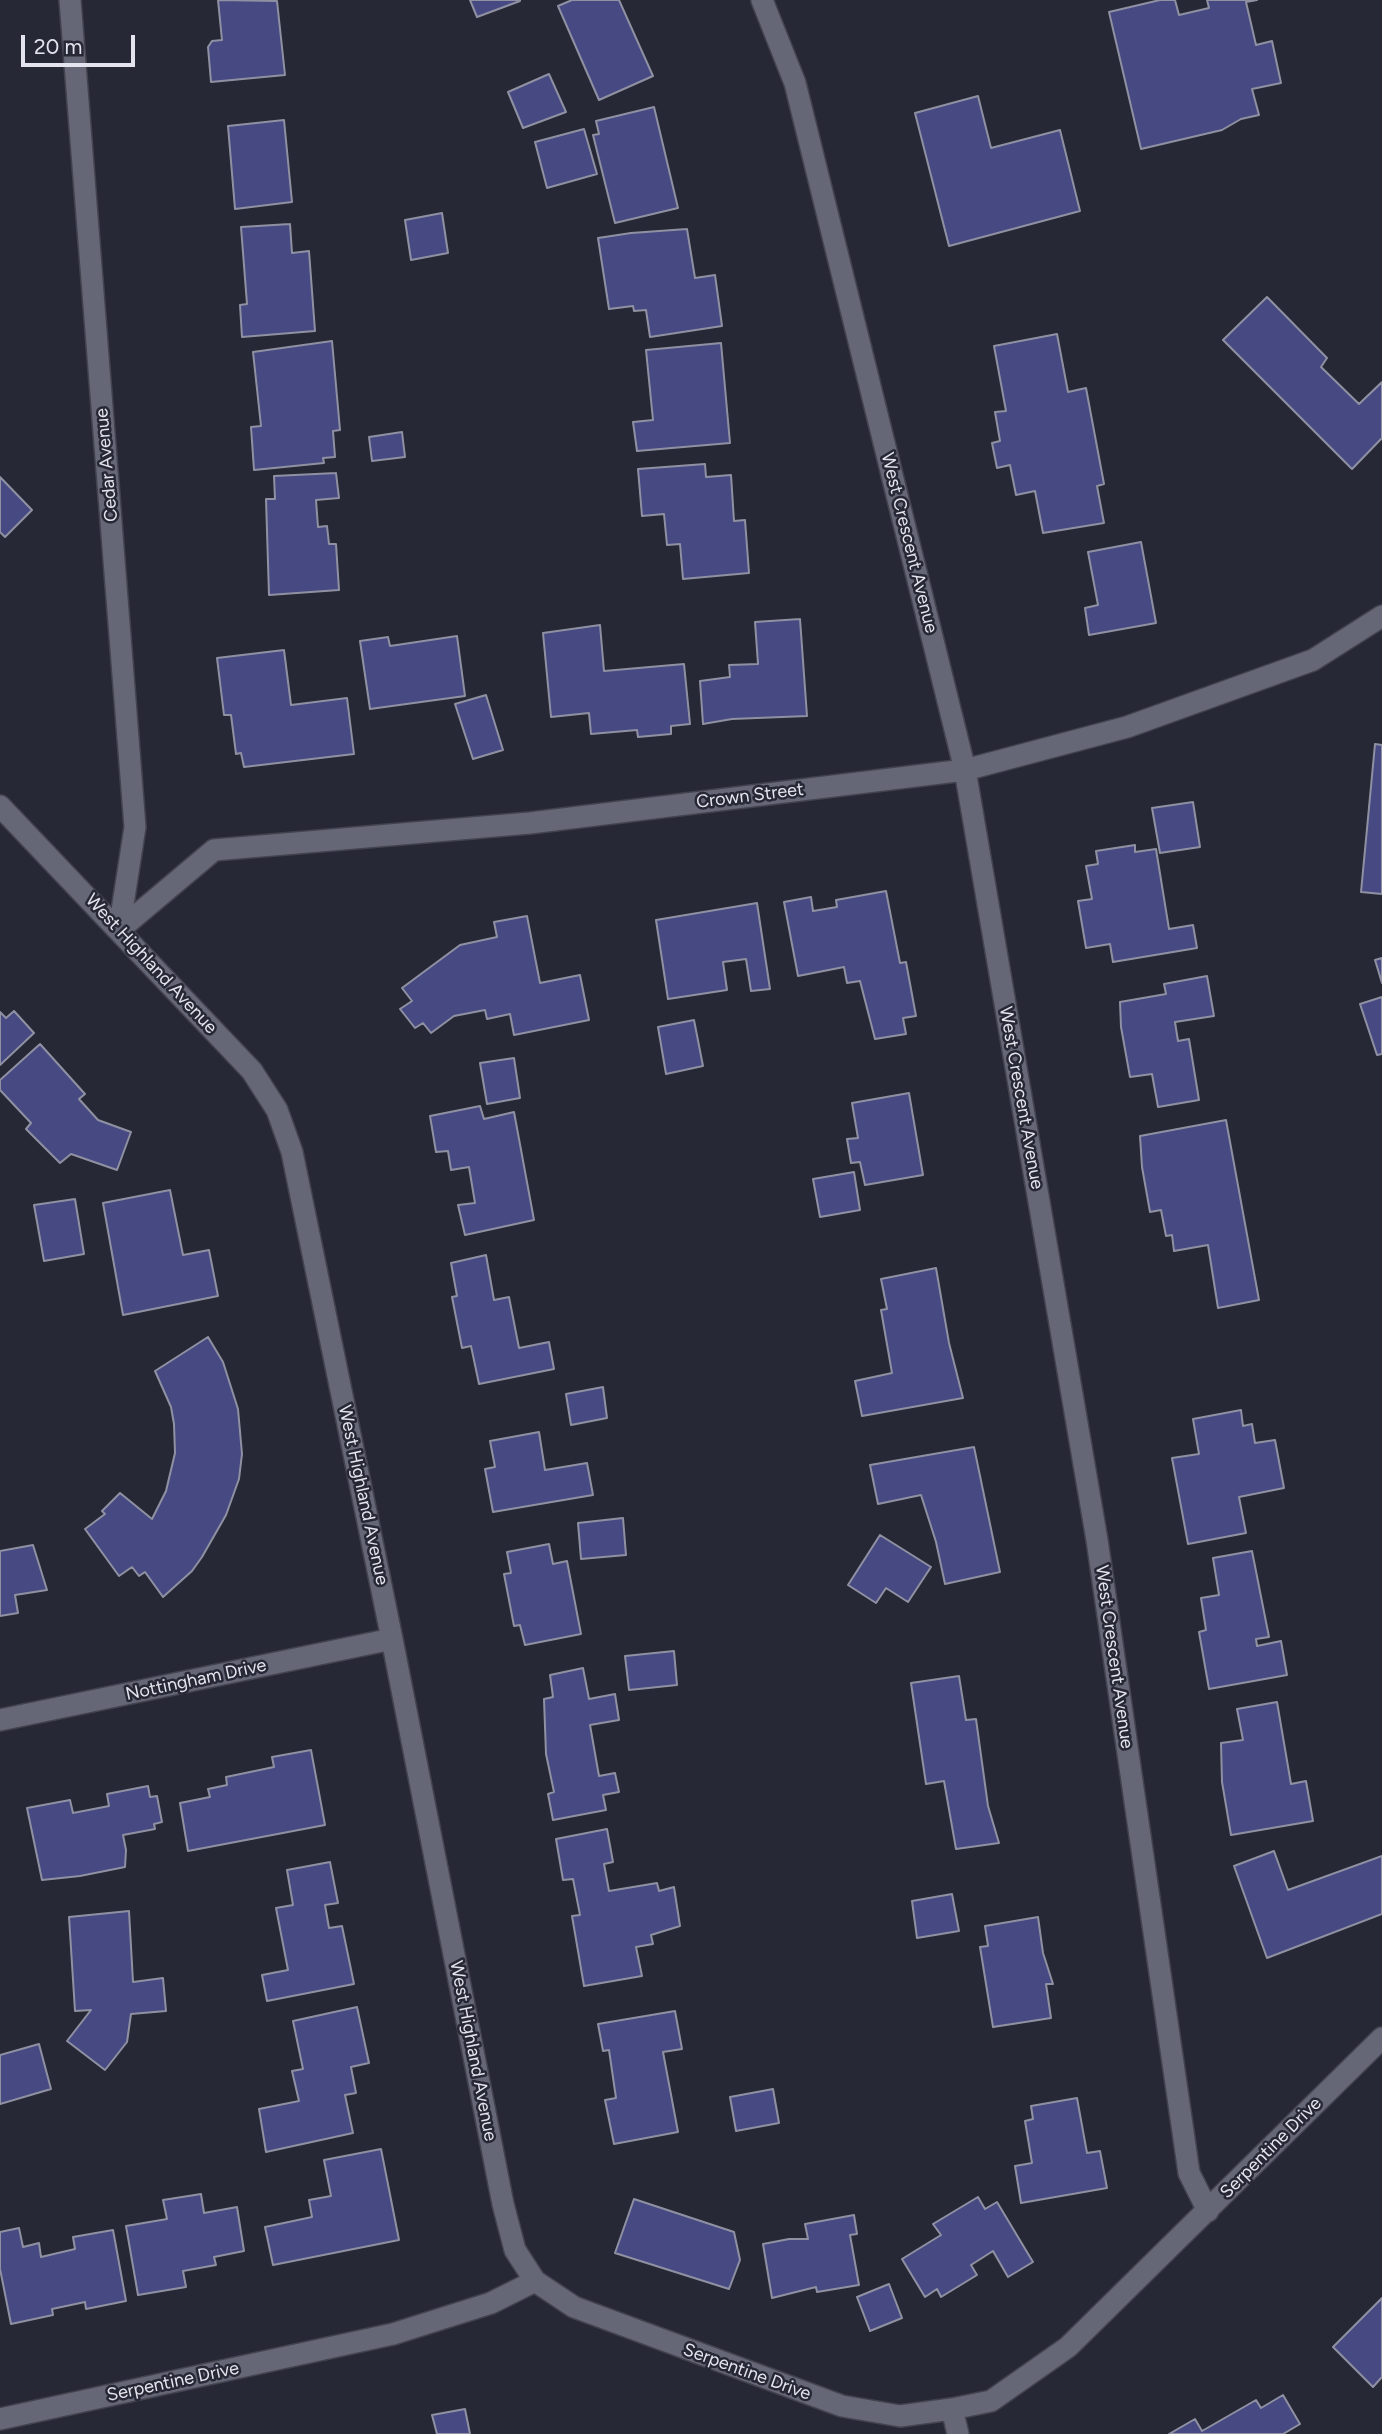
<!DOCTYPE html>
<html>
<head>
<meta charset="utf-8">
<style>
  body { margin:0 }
  #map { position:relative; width:1382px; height:2434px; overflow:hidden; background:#262835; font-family:Figtree,sans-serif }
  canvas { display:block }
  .scale { position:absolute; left:21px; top:35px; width:114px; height:32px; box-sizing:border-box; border:4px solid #e3e4ed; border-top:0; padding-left:9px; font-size:21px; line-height:24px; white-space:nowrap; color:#e3e4ed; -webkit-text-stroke:5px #262835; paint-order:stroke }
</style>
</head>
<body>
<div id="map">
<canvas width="1382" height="2434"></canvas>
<div class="scale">20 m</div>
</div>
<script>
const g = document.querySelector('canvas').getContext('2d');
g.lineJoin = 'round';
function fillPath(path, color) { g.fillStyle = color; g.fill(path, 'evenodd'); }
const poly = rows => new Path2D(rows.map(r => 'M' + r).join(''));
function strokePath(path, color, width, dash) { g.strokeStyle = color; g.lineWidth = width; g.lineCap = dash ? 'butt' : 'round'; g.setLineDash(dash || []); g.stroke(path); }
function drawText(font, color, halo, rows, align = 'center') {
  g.font = font + ' Figtree,sans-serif'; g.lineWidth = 5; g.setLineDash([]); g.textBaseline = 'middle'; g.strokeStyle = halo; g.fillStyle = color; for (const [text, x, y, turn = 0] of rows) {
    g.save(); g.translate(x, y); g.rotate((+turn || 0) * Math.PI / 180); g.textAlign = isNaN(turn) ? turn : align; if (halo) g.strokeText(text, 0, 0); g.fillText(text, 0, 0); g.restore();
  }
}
const building = poly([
  [218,0,277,1,285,75,211,82,208,47,212,41,222,40,218,0],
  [470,0,520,0,520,1,477,17,470,0],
  [572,0,619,0,653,76,599,100,558,6,572,0],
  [1160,0,1175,0,1179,15,1209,8,1207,0,1257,0,1246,2,1256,45,1272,41,1281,83,1252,89,1259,115,1241,119,1222,130,1141,149,1109,12,1160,0],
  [549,74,566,112,523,128,508,92,549,74],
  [978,96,991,148,1060,130,1080,211,949,246,915,113,978,96],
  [654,107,678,208,615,223,593,135,599,134,596,121,654,107],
  [284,120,292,202,235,209,228,126,284,120],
  [584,129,597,174,547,188,535,142,584,129],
  [442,213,448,253,411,260,405,220,442,213],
  [290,224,292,253,309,251,315,331,242,337,240,305,247,304,241,227,290,224],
  [687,229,695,278,715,275,722,326,650,337,646,310,634,311,633,306,609,309,598,238,631,233,687,229],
  [1267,297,1327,358,1321,367,1359,404,1382,382,1382,438,1352,469,1223,340,1267,297],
  [1057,334,1068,392,1086,388,1104,484,1097,486,1104,523,1043,533,1035,491,1016,495,1010,465,997,468,992,443,1000,441,995,412,1006,411,994,346,1057,334],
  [332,341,340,430,333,431,335,457,323,458,324,463,254,470,251,427,261,426,253,352,332,341],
  [721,343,730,443,637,451,633,422,653,420,646,350,721,343],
  [402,432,405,457,372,461,369,437,402,432],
  [705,464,706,477,731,475,734,521,745,520,749,573,683,579,680,544,667,545,664,514,642,516,638,469,705,464],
  [336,473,339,498,316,500,318,527,327,526,329,544,336,544,339,590,269,595,266,499,275,499,274,476,336,473],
  [0,477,32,510,5,537,0,532,0,477],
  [1141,542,1156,623,1089,635,1085,608,1098,605,1088,552,1141,542],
  [800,619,807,716,732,719,703,724,700,681,730,677,729,665,758,664,755,622,800,619],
  [600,625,604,671,684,664,690,724,671,726,671,734,638,737,637,730,591,734,589,713,551,717,543,633,600,625],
  [457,636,465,696,370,709,360,641,388,637,390,646,457,636],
  [284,650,291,705,347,698,354,754,244,767,241,753,236,754,231,715,224,715,217,658,284,650],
  [486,695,503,750,473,759,455,704,486,695],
  [1375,744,1382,745,1382,894,1361,892,1375,744],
  [1193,802,1200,847,1160,853,1152,808,1193,802],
  [1135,845,1135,852,1156,849,1169,929,1193,925,1197,948,1113,962,1110,944,1086,948,1078,901,1092,899,1086,866,1098,864,1096,851,1135,845],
  [886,891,900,963,906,962,916,1016,903,1018,906,1034,875,1039,860,981,847,983,844,967,798,976,784,902,811,897,813,911,837,907,836,900,886,891],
  [757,903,770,989,751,991,746,959,723,962,727,990,668,999,656,920,757,903],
  [527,916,540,983,580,975,589,1020,514,1035,510,1014,487,1019,485,1010,454,1016,431,1033,423,1023,415,1028,400,1009,412,1001,402,988,460,945,497,937,494,922,527,916],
  [1382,958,1382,983,1375,960,1382,958],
  [1207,976,1214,1016,1175,1022,1178,1041,1189,1039,1199,1100,1158,1107,1152,1074,1130,1077,1121,1027,1120,1002,1166,994,1164,984,1207,976],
  [1382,997,1382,1054,1377,1055,1360,1004,1382,997],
  [14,1011,34,1033,0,1065,0,1012,6,1018,14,1011],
  [694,1020,703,1066,666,1074,658,1027,694,1020],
  [40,1044,85,1094,79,1099,98,1120,131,1132,117,1170,71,1154,60,1163,26,1129,31,1123,0,1090,0,1080,40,1044],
  [514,1058,520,1098,487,1104,480,1063,514,1058],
  [909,1093,923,1175,865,1185,860,1162,851,1163,847,1139,858,1138,852,1103,909,1093],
  [480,1106,484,1119,514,1112,534,1220,465,1235,458,1205,475,1203,469,1167,451,1170,448,1151,436,1152,430,1116,480,1106],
  [1226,1120,1259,1300,1218,1308,1208,1245,1174,1251,1172,1235,1166,1236,1161,1210,1150,1212,1142,1167,1140,1136,1226,1120],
  [854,1172,860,1210,820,1217,813,1179,854,1172],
  [170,1190,183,1255,209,1250,218,1296,123,1315,103,1203,170,1190],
  [75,1199,84,1254,44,1261,34,1205,75,1199],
  [486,1255,494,1300,509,1297,519,1348,549,1342,554,1369,479,1384,471,1346,462,1348,452,1297,457,1296,451,1263,486,1255],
  [936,1268,949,1343,963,1398,862,1416,855,1381,892,1373,881,1310,887,1309,881,1279,936,1268],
  [208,1337,223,1362,238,1409,242,1454,239,1479,226,1515,202,1557,192,1571,163,1597,145,1572,139,1576,132,1567,119,1576,85,1529,105,1514,102,1511,120,1493,152,1519,166,1491,175,1453,174,1424,171,1407,155,1371,208,1337],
  [603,1387,607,1418,571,1425,566,1394,603,1387],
  [1241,1410,1243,1426,1252,1424,1255,1443,1275,1440,1284,1488,1239,1497,1246,1533,1188,1544,1172,1458,1199,1454,1193,1419,1241,1410],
  [539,1432,545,1470,587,1463,593,1495,493,1512,485,1469,495,1467,490,1441,539,1432],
  [974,1447,1000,1572,945,1584,936,1542,921,1495,878,1504,870,1465,974,1447],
  [623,1518,626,1555,581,1559,578,1523,623,1518],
  [880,1535,931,1567,908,1602,886,1588,876,1603,848,1585,880,1535],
  [549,1544,553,1564,567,1561,581,1634,525,1645,520,1625,514,1626,504,1574,511,1573,507,1552,549,1544],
  [33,1545,47,1590,15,1595,18,1613,0,1616,0,1551,33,1545],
  [1252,1551,1269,1637,1256,1639,1257,1646,1281,1641,1287,1675,1209,1689,1199,1632,1206,1630,1201,1598,1219,1595,1213,1558,1252,1551],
  [674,1651,677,1685,629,1690,625,1656,674,1651],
  [583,1668,589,1699,615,1694,619,1720,590,1725,599,1776,615,1773,619,1792,603,1795,606,1810,553,1820,548,1794,554,1792,546,1754,544,1699,553,1697,550,1675,583,1668],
  [959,1676,966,1720,976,1719,988,1806,999,1843,956,1849,944,1781,926,1784,911,1683,959,1676],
  [1277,1702,1291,1784,1306,1781,1313,1821,1231,1835,1222,1782,1221,1743,1243,1740,1237,1709,1277,1702],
  [311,1750,325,1825,188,1851,180,1803,210,1797,208,1789,227,1785,226,1777,274,1767,272,1757,311,1750],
  [148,1786,150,1797,157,1796,162,1822,154,1824,155,1829,123,1835,126,1850,125,1867,80,1876,42,1880,27,1808,70,1800,73,1813,109,1806,107,1794,148,1786],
  [607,1829,613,1862,604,1864,609,1891,657,1883,659,1891,674,1887,680,1926,651,1935,653,1944,636,1947,642,1976,584,1986,572,1916,580,1915,573,1879,563,1880,556,1839,607,1829],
  [1274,1851,1288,1890,1382,1856,1382,1914,1267,1958,1234,1866,1274,1851],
  [330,1862,338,1903,325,1905,329,1928,342,1926,354,1984,267,2001,262,1975,288,1970,276,1908,293,1905,287,1870,330,1862],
  [952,1894,959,1931,917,1938,912,1901,952,1894],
  [129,1911,133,1982,163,1978,166,2011,131,2014,127,2042,105,2070,67,2041,91,2010,75,2011,69,1917,129,1911],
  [1038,1917,1043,1953,1053,1984,1046,1984,1051,2018,993,2027,980,1947,988,1946,985,1926,1038,1917],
  [357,2007,369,2063,351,2067,356,2093,345,2095,353,2133,266,2152,259,2109,299,2101,292,2071,303,2069,293,2021,357,2007],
  [675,2011,682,2049,663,2052,678,2132,614,2144,605,2100,616,2098,609,2050,603,2051,598,2024,675,2011],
  [39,2044,51,2089,0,2104,0,2055,39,2044],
  [773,2089,779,2123,736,2131,730,2097,773,2089],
  [1077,2098,1087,2153,1100,2151,1107,2188,1021,2203,1015,2166,1032,2163,1025,2121,1033,2119,1031,2106,1077,2098],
  [381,2149,399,2240,273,2265,265,2227,312,2217,309,2200,331,2196,324,2160,381,2149],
  [201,2194,204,2213,237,2207,244,2251,214,2257,216,2265,183,2271,186,2287,138,2295,126,2226,167,2219,163,2200,201,2194],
  [978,2197,985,2209,997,2202,1033,2262,1008,2277,993,2251,971,2265,977,2275,941,2297,937,2289,925,2297,902,2259,941,2235,933,2224,978,2197],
  [634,2199,734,2232,740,2260,729,2289,615,2253,634,2199],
  [854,2215,857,2234,850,2235,859,2285,817,2292,816,2287,772,2298,763,2244,789,2239,808,2239,805,2224,854,2215],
  [19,2228,23,2247,39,2243,41,2257,75,2249,73,2237,113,2230,126,2301,86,2309,85,2302,52,2309,53,2315,11,2324,0,2269,0,2232,19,2228],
  [889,2284,902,2318,870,2331,857,2297,889,2284],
  [1382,2298,1382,2377,1373,2387,1333,2347,1382,2298],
  [1283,2395,1300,2424,1283,2434,1169,2434,1195,2419,1202,2431,1256,2400,1261,2408,1283,2395],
  [465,2409,470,2434,437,2434,432,2415,465,2409]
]);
const minor = poly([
  [70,0,135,827,119,930],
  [762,0,795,83,965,770,1097,1540,1189,2173,1208,2211],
  [0,806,252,1071,277,1110,292,1152,392,1639,503,2204,515,2250,535,2281,574,2307,842,2406,900,2416,952,2409,991,2401,1068,2347,1382,2038],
  [119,930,214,850,530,823,965,770,1127,727,1313,660,1382,616],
  [0,1720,392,1639],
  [952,2409,958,2434],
  [0,2419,393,2334,491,2303,535,2281]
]);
const streetNames = [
  ["Cedar Avenue",107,465,-95],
  ["West Crescent Avenue",909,543,76],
  ["Crown Street",750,796,-7],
  ["West Highland Avenue",151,964,47],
  ["West Crescent Avenue",1021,1098,80],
  ["West Highland Avenue",363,1495,78],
  ["West Crescent Avenue",1114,1657,82],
  ["Nottingham Drive",196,1680,-12],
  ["West Highland Avenue",473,2051,79],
  ["Serpentine Drive",1271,2148,-45],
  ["Serpentine Drive",747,2372,20],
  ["Serpentine Drive",173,2382,-12]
];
fillPath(building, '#474a82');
strokePath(building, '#8f91a2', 2);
strokePath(minor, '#43434f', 24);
strokePath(minor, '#656777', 21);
drawText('18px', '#e3e4ed', '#262835', streetNames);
</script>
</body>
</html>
